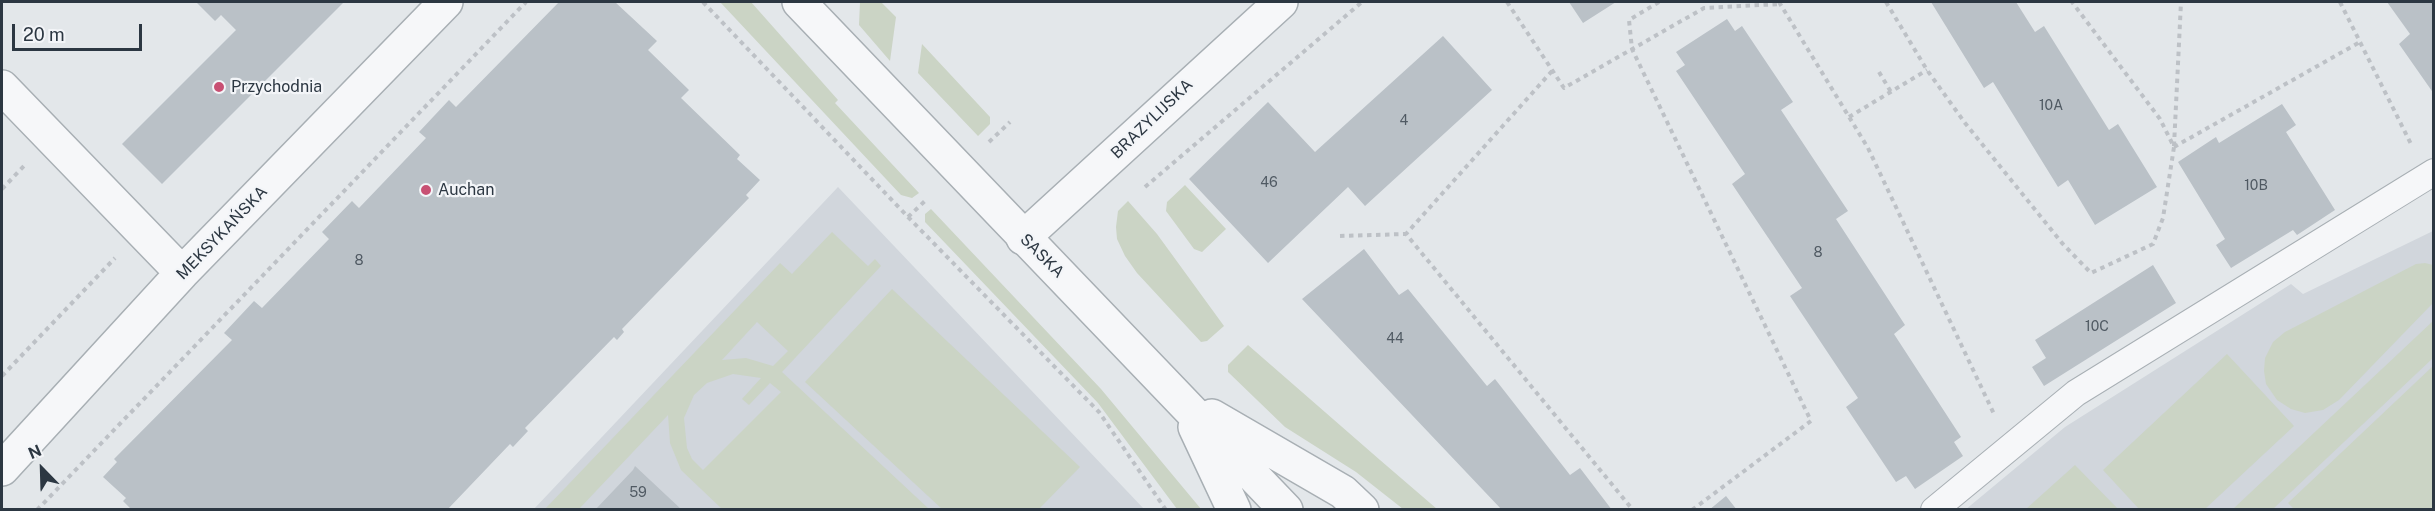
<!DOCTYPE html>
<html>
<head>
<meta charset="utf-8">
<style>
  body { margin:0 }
  #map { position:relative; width:2435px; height:511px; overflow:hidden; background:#e3e7ea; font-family:"Public Sans",sans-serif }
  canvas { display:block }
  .frame { position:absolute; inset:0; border:3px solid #2c3742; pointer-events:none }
  .north { position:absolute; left:12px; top:439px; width:60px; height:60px; -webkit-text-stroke:4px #f3f5f8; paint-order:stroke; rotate:337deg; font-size:16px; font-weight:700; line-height:24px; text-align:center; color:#2c3742 }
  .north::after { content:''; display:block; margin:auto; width:21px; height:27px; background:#2c3742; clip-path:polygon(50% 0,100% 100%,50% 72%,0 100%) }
  .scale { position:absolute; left:12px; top:24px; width:130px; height:27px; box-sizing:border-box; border:3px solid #2c3742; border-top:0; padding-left:8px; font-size:18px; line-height:21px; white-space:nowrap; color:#2c3742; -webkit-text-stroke:4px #f3f5f8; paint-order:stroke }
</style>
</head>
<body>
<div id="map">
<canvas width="2435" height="511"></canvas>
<div class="frame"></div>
<div class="north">N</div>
<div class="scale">20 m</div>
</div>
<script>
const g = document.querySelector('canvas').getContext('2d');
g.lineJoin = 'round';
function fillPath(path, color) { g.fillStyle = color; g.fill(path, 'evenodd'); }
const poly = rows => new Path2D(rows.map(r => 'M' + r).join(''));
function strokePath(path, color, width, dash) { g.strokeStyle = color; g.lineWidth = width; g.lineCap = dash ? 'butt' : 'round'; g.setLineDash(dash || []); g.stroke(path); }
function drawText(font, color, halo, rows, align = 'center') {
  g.font = font + ' "Public Sans",sans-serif'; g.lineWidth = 4.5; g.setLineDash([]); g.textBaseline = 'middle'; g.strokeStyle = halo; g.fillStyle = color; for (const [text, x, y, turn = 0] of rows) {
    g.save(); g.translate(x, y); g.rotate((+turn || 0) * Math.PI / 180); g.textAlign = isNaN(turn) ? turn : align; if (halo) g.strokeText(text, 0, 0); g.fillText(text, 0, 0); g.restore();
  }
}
const built = poly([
  [838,187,1144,509,533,510],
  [2433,231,2433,509,1965,510,2065,427,2291,284,2303,294]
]);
const green = poly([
  [720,2,751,2,838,100,835,103,919,193,912,198,901,195],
  [860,2,881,2,896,17,890,61,859,25],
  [922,44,990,117,990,124,978,136,918,73],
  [1185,185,1226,229,1202,252,1194,249,1166,211,1167,202],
  [1128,201,1157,234,1224,326,1207,341,1201,342,1137,273,1125,256,1117,239,1116,227,1118,211],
  [931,209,1101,389,1201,509,1177,509,1098,403,925,222,925,214],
  [832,232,868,266,875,259,881,266,782,372,929,509,722,509,681,470,670,443,668,415,579,509,545,509,780,263,792,274],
  [757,322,788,351,773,366,746,358,722,360],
  [733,374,761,378,742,399,749,405,770,383,781,392,703,470,692,459,687,448,684,418,694,395,707,383],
  [2425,263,2433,265,2433,303,2339,400,2323,410,2305,413,2291,409,2277,400,2266,384,2264,371,2265,358,2273,342,2285,332,2416,264],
  [892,289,1080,467,1039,509,942,509,805,382],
  [2433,321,2433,358,2273,509,2233,509],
  [1248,345,1380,460,1437,509,1403,509,1356,472,1285,427,1228,372,1228,365],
  [2227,354,2294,426,2205,509,2139,509,2103,470],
  [2433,366,2433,509,2294,509,2288,503],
  [2075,465,2118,509,2026,509]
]);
const building = poly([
  [196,2,344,2,162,184,122,144,236,30,221,15,215,21],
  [559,2,615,2,657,41,648,50,689,90,681,98,740,155,737,159,760,180,746,195,749,198,622,329,624,332,617,340,614,337,525,428,528,431,513,447,510,444,447,510,132,510,123,501,126,498,103,477,117,462,114,459,232,340,224,333,254,301,262,308,329,239,322,232,352,201,359,208,426,138,419,132,449,100,456,107],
  [1569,2,1616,2,1583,23],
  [1931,2,2016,2,2035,32,2044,26,2109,130,2118,124,2157,187,2095,225,2068,180,2058,187,1993,82,1984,88],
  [2387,2,2434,2,2434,94,2399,44,2410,34],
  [1727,19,1735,31,1742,26,1793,102,1781,110,1848,211,1836,219,1905,325,1894,334,1961,437,1954,442,1963,456,1915,489,1906,476,1896,482,1846,407,1858,398,1790,296,1802,288,1732,184,1745,174,1676,71,1685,65,1676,52],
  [1443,36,1492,90,1365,206,1348,187,1268,263,1189,179,1268,102,1315,152],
  [2282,104,2296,125,2286,132,2335,210,2297,235,2293,230,2231,268,2216,245,2225,239,2178,162,2216,137,2219,143],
  [1364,249,1399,295,1408,289,1487,386,1495,379,1570,475,1580,468,1612,510,1502,510,1302,299],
  [2153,265,2176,303,2044,386,2032,367,2046,358,2035,340],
  [635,466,682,510,595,510,633,470],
  [1726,496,1737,510,1709,510]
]);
const path = poly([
  [703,2,908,217,1099,412,1166,510],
  [1507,2,1564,88,1704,8,1780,4],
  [1659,2,1629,20,1632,49,1811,421,1692,510],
  [1779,2,1868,148,1994,414],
  [1886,2,1927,70,1965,123,2062,243,2091,273,2153,244,2163,218,2174,147,2160,119,2072,2],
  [2340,2,2412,146],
  [1552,71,1406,234,1633,510],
  [1879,72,1891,92],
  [1849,117,1927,70],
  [989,142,1010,122],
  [2174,146,2181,2],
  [2174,147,2360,42],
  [1145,187,1362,2],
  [2,189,24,166],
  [908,217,925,201],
  [1340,236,1406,234],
  [2,376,115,258],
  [37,510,526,2]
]);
const service = poly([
  [1934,510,2076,393,2434,172]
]);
const minor = poly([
  [2,87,182,273],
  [1023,238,1281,2],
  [2,469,182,273,446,2]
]);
const tertiary = poly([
  [799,2,1286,510],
  [1212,416,1343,492,1362,510],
  [1195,427,1234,510]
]);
const markers = [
  [219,87,6,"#c85073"],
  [426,190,6,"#c85073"]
];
const numberNames = [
  ["10A",2051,106],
  ["4",1404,121],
  ["46",1269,183],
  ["10B",2256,186],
  ["8",1818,253],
  ["8",359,261],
  ["10C",2097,327],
  ["44",1395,339],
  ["59",638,493]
];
const poiNames = [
  ["Przychodnia",231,87],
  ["Auchan",438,190]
];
const streetNames = [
  ["BRAZYLIJSKA",1152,119,-44],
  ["MEKSYKAŃSKA",222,233,-46],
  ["SASKA",1042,256,45]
];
fillPath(built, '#d1d6dc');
fillPath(green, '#cbd4c5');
fillPath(building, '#bac1c7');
strokePath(service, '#a8afb4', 28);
strokePath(minor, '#a8afb4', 36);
strokePath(tertiary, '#a8afb4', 36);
strokePath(path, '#bdc1c6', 4, [4.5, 4.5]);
strokePath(service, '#f6f7f9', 26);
strokePath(minor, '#f6f7f9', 33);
strokePath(tertiary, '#f6f7f9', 33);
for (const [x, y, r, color] of markers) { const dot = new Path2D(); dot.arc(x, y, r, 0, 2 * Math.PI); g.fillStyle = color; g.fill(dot); strokePath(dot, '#f3f5f8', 2); }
drawText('14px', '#505a63', null, numberNames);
drawText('16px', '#2c3742', '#f3f5f8', poiNames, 'left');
drawText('16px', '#2c3742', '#f3f5f8', streetNames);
</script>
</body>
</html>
